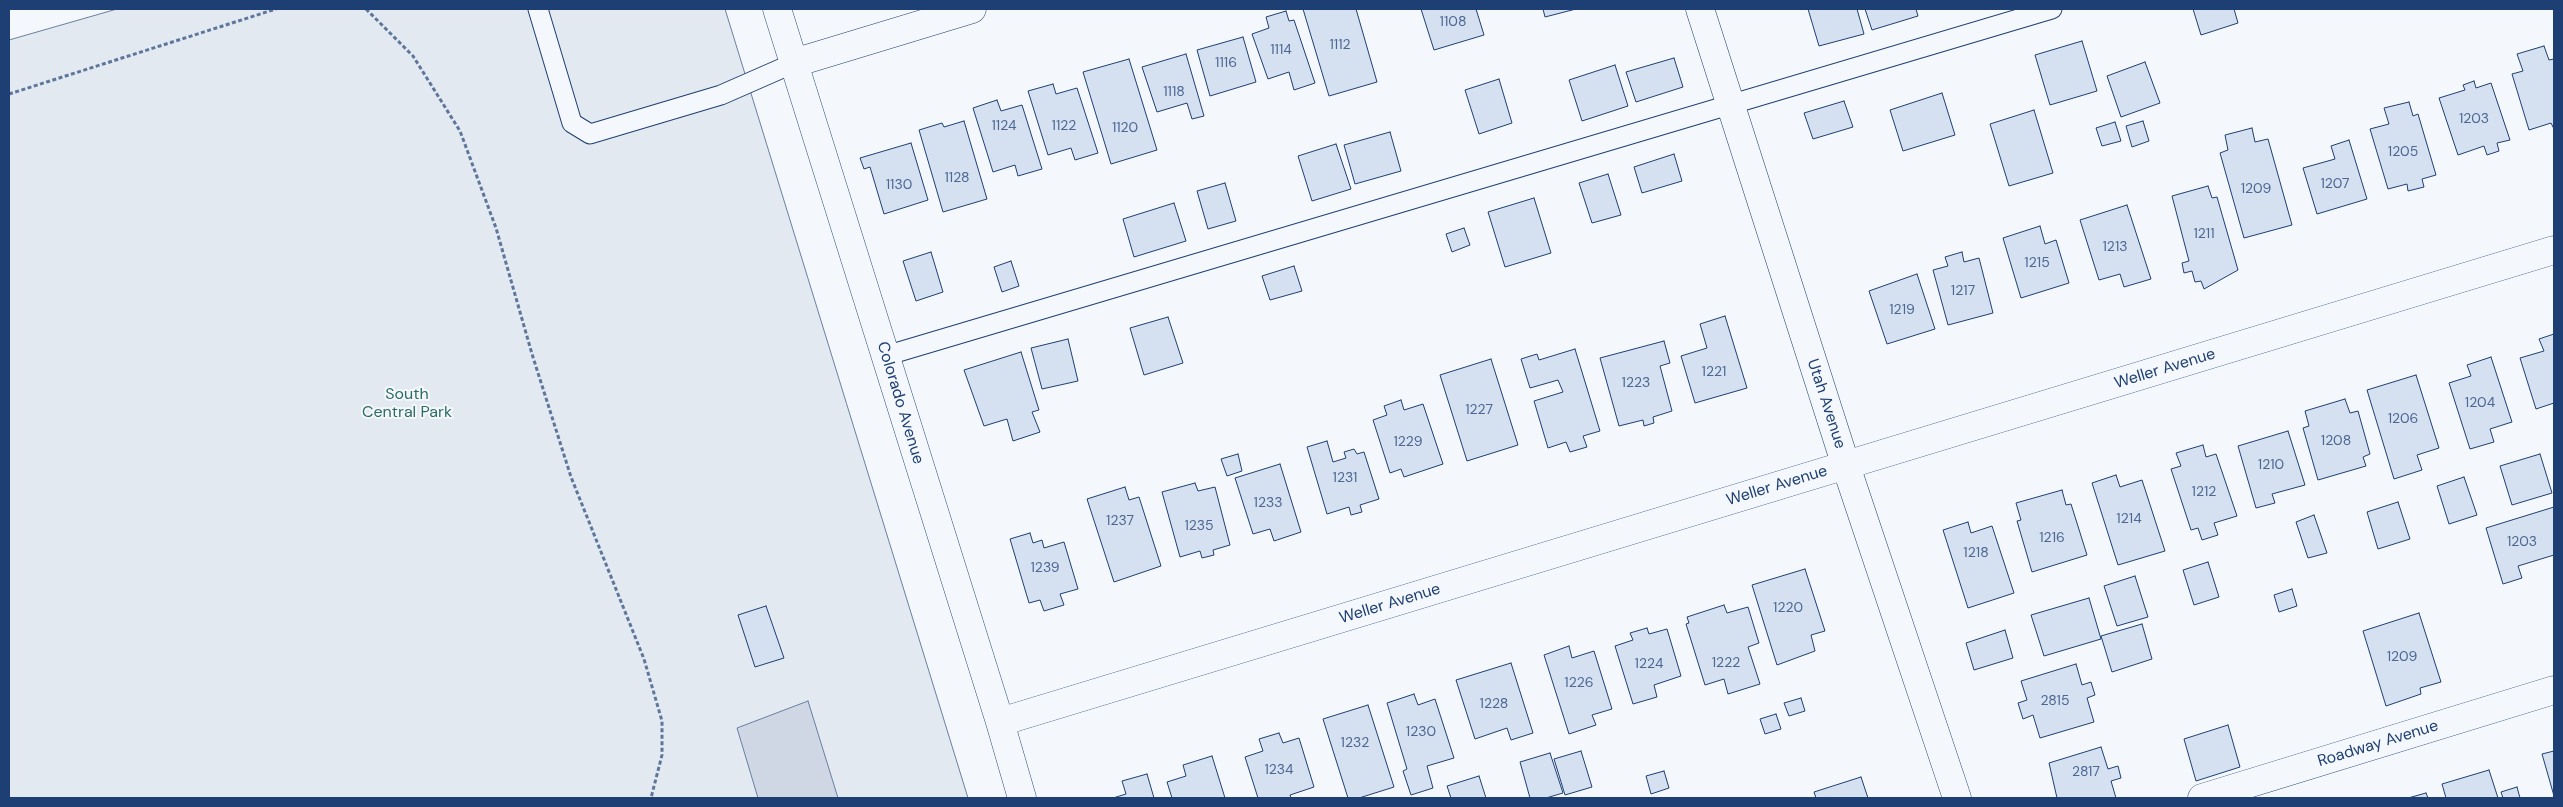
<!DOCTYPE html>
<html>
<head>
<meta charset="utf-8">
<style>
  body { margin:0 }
  #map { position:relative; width:2563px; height:807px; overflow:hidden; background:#f4f7fb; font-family:"DM Sans",sans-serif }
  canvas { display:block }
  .frame { position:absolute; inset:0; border:10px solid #1d3f73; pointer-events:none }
</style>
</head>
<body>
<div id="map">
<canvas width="2563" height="807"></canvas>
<div class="frame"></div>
</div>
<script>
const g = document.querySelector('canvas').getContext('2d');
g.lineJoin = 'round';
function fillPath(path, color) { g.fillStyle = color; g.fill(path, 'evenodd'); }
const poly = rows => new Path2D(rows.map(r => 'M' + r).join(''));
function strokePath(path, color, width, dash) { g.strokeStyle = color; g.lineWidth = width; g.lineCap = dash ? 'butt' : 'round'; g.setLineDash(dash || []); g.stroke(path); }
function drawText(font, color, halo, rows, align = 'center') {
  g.font = font + ' "DM Sans",sans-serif'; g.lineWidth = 4; g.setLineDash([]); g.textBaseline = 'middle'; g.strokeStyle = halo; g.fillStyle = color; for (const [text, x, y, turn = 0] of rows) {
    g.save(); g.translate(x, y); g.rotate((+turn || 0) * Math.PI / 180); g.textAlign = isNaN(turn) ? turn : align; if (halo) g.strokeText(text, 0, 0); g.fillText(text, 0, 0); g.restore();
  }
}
const green = poly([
  [117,9,725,9,968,798,9,798,9,40,117,9]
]);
const water = poly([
  [808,701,838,798,758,798,737,728,808,701]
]);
const building = poly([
  [1303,9,1356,9,1377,82,1329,96,1303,9],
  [1421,9,1476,9,1484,35,1434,50,1421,9],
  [1543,9,1576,9,1545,17,1543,9],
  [1808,9,1857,9,1864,34,1819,46,1808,9],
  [1865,9,1916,9,1918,16,1872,30,1865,9],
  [2193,9,2234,9,2238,23,2201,35,2193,9],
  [1286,11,1289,21,1294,20,1315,83,1294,90,1289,72,1268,79,1252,34,1269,28,1266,17,1286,11],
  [1243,37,1256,82,1210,96,1197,50,1243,37],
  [2082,41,2097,91,2050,105,2035,55,2082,41],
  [2544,46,2549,60,2554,59,2554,129,2551,123,2529,130,2512,74,2523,71,2517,54,2544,46],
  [1186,54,1204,116,1192,119,1187,103,1157,112,1142,67,1186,54],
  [1674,58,1683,87,1636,102,1626,72,1674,58],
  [1129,59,1157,150,1111,164,1083,72,1129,59],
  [2145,62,2160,103,2121,117,2107,76,2145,62],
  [1615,65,1628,106,1582,121,1569,80,1615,65],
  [1499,79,1512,123,1479,134,1465,90,1499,79],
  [2474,81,2476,88,2491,83,2510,140,2497,143,2499,151,2487,155,2484,146,2458,155,2439,98,2465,90,2463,85,2474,81],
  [1053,84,1056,94,1077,88,1098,153,1075,160,1071,148,1048,155,1028,91,1053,84],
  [1942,93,1955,135,1903,151,1890,110,1942,93],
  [997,100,1001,111,1022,105,1042,169,1018,176,1015,165,993,172,973,108,997,100],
  [1844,101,1853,127,1813,139,1804,113,1844,101],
  [2409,102,2413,116,2418,114,2436,175,2422,179,2424,187,2408,191,2407,184,2388,189,2370,129,2389,124,2384,108,2409,102],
  [2034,110,2053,173,2009,186,1990,124,2034,110],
  [964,121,987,199,943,212,919,130,942,123,944,127,964,121],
  [2143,121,2149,141,2132,147,2126,126,2143,121],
  [2115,122,2121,141,2102,146,2096,128,2115,122],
  [2252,128,2255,142,2268,139,2292,225,2244,238,2220,153,2228,150,2225,135,2252,128],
  [1390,132,1401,171,1355,184,1344,145,1390,132],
  [2349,140,2367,199,2317,214,2303,168,2335,159,2331,146,2349,140],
  [911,143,928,200,884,214,870,167,864,169,860,158,911,143],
  [1336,144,1351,189,1312,201,1298,156,1336,144],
  [1674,154,1682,181,1642,193,1634,167,1674,154],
  [1608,174,1621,215,1592,223,1579,183,1608,174],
  [1225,183,1236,221,1208,229,1197,191,1225,183],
  [2208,186,2212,198,2217,197,2238,270,2204,289,2201,281,2195,282,2192,271,2184,273,2182,263,2189,261,2172,196,2208,186],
  [1534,198,1551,253,1505,267,1488,212,1534,198],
  [1174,203,1186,241,1134,257,1123,219,1174,203],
  [2127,205,2151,279,2124,287,2120,274,2099,280,2080,220,2127,205],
  [2040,226,2045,244,2056,240,2069,283,2021,298,2003,238,2040,226],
  [1464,228,1470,245,1452,252,1446,234,1464,228],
  [931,252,943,292,916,301,903,261,931,252],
  [1962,252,1964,262,1979,258,1993,313,1948,325,1933,270,1948,266,1945,257,1962,252],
  [1011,261,1019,286,1002,292,994,267,1011,261],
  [1294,266,1302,291,1270,300,1262,276,1294,266],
  [1917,274,1935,329,1887,344,1869,291,1917,274],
  [1725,316,1747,388,1695,403,1681,356,1707,348,1700,324,1725,316],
  [1168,317,1183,363,1144,375,1130,328,1168,317],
  [2554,334,2554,403,2536,409,2520,358,2544,351,2539,339,2554,334],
  [1068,339,1078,381,1042,389,1031,348,1068,339],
  [1664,341,1670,363,1660,366,1672,411,1653,417,1654,423,1644,426,1643,420,1619,426,1600,358,1664,341],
  [1575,349,1600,431,1583,436,1587,447,1570,452,1566,442,1548,448,1534,401,1563,392,1558,380,1530,388,1521,359,1537,354,1539,360,1575,349],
  [1021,352,1039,410,1032,412,1040,432,1013,441,1007,419,984,426,964,370,1021,352],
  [2491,357,2512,422,2490,429,2494,442,2470,449,2449,383,2471,376,2467,365,2491,357],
  [1491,359,1518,445,1467,461,1440,375,1491,359],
  [2416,375,2439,448,2417,455,2422,470,2394,479,2367,390,2416,375],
  [2345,399,2350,413,2358,411,2370,454,2363,457,2366,466,2318,480,2303,428,2309,426,2305,411,2345,399],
  [1401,400,1404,410,1423,404,1443,464,1404,477,1401,469,1390,473,1373,420,1387,415,1384,406,1401,400],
  [2288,431,2305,485,2272,494,2275,503,2256,508,2238,446,2288,431],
  [1327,441,1333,462,1346,458,1344,452,1354,449,1357,454,1364,452,1379,499,1360,505,1362,512,1351,515,1349,507,1327,514,1307,447,1327,441],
  [2203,445,2206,457,2216,454,2237,516,2214,523,2218,535,2202,540,2198,528,2191,530,2171,469,2181,466,2176,453,2203,445],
  [1238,454,1242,471,1227,476,1221,459,1238,454],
  [2540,454,2552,493,2512,505,2500,466,2540,454],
  [1280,464,1301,532,1274,541,1270,529,1253,534,1235,478,1280,464],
  [2116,475,2120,487,2142,480,2165,551,2118,565,2092,483,2116,475],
  [2464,477,2477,515,2449,524,2437,486,2464,477],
  [1195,483,1198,491,1215,487,1230,545,1213,550,1214,555,1202,558,1200,551,1180,557,1162,492,1195,483],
  [1125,487,1129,500,1139,497,1161,566,1114,582,1087,499,1125,487],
  [2062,490,2066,505,2071,504,2087,555,2032,572,2017,521,2021,520,2016,503,2062,490],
  [2398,502,2410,539,2378,549,2367,512,2398,502],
  [2554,507,2554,555,2518,566,2522,578,2503,584,2486,528,2554,507],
  [2314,515,2327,553,2308,558,2296,522,2314,515],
  [1968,522,1971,533,1992,526,2014,593,1968,608,1943,530,1968,522],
  [1030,533,1033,543,1042,540,1044,548,1064,542,1078,589,1060,594,1064,605,1044,611,1040,600,1029,603,1010,539,1030,533],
  [2208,562,2219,597,2194,605,2183,570,2208,562],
  [1805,569,1825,631,1811,635,1815,651,1777,665,1752,585,1805,569],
  [2135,576,2148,617,2117,626,2104,586,2135,576],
  [2292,589,2297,606,2279,612,2274,595,2292,589],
  [2089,598,2101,639,2044,656,2031,615,2089,598],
  [1724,605,1727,613,1748,607,1759,643,1748,647,1760,684,1728,694,1724,679,1705,685,1686,624,1689,623,1687,617,1724,605],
  [766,606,784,658,755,667,738,615,766,606],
  [2419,613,2441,682,2420,688,2421,694,2386,706,2363,631,2419,613],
  [2142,624,2152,659,2112,672,2101,636,2142,624],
  [1647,628,1649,634,1667,629,1681,676,1654,685,1657,697,1633,704,1615,646,1633,640,1630,633,1647,628],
  [2005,630,2013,658,1974,670,1966,643,2005,630],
  [1569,646,1572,658,1594,651,1612,709,1592,715,1596,725,1569,734,1544,655,1569,646],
  [1511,663,1533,733,1511,740,1507,728,1475,739,1456,680,1511,663],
  [2076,664,2082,685,2091,682,2095,695,2087,698,2094,722,2040,738,2033,715,2023,719,2018,703,2027,700,2021,681,2076,664],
  [1414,694,1418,705,1435,699,1454,758,1427,766,1433,788,1411,795,1403,771,1407,769,1387,703,1414,694],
  [1801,698,1805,711,1789,716,1784,703,1801,698],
  [1368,705,1394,787,1359,798,1348,798,1323,719,1368,705],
  [1776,714,1781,729,1765,734,1760,719,1776,714],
  [2228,725,2240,767,2196,781,2184,739,2228,725],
  [1279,733,1283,743,1299,738,1314,787,1290,795,1291,798,1258,798,1245,757,1263,751,1259,739,1279,733],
  [2101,747,2108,769,2118,766,2121,778,2111,781,2116,798,2057,798,2049,763,2101,747],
  [1581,751,1592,787,1565,795,1554,759,1581,751],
  [2554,751,2554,796,2542,754,2554,751],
  [1550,753,1563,793,1546,798,1530,798,1520,762,1550,753],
  [1212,756,1225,798,1172,798,1167,782,1186,776,1183,765,1212,756],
  [2489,770,2498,798,2446,798,2442,784,2489,770],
  [1664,771,1669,788,1651,794,1646,776,1664,771],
  [1147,774,1154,798,1113,798,1126,794,1122,781,1147,774],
  [1479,776,1486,798,1451,798,1447,786,1479,776],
  [1861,777,1868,798,1816,798,1814,792,1861,777],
  [2517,787,2520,798,2503,798,2501,792,2517,787],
  [2426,793,2428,798,2408,798,2426,793]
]);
const path = poly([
  [366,9,413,56,460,131,496,228,532,354,571,477,644,659,662,721,662,755,651,798],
  [9,94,276,9]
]);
const lane = poly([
  [538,9,572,123,590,134,721,95,794,63],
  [885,356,2052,9]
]);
const street = poly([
  [777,9,1000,722,1022,798],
  [1700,9,1846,466,1957,798],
  [794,63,972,9],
  [1000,722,2554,250],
  [2202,798,2554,690]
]);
const numberNames = [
  ["1108",1453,22],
  ["1112",1340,45],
  ["1114",1281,50],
  ["1116",1226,63],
  ["1118",1174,92],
  ["1203",2474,119],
  ["1124",1004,126],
  ["1122",1064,126],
  ["1120",1125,128],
  ["1205",2403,152],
  ["1128",957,178],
  ["1207",2335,184],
  ["1130",899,185],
  ["1209",2256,189],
  ["1211",2204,234],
  ["1213",2115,247],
  ["1215",2037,263],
  ["1217",1963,291],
  ["1219",1902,310],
  ["1221",1714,372],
  ["1223",1636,383],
  ["1204",2480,403],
  ["1227",1479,410],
  ["1206",2403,419],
  ["1208",2336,441],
  ["1229",1408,442],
  ["1210",2271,465],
  ["1231",1345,478],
  ["1212",2204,492],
  ["1233",1268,503],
  ["1214",2129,519],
  ["1237",1120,521],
  ["1235",1199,526],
  ["1216",2052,538],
  ["1203",2522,542],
  ["1218",1976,553],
  ["1239",1045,568],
  ["1220",1788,608],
  ["1209",2402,657],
  ["1222",1726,663],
  ["1224",1649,664],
  ["1226",1579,683],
  ["2815",2055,701],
  ["1228",1494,704],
  ["1230",1421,732],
  ["1232",1355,743],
  ["1234",1279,770],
  ["2817",2086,772]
];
const streetNames = [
  ["Weller Avenue",2165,369,-17],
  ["Colorado Avenue",900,403,73],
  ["Utah Avenue",1826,404,72],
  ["Weller Avenue",1777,486,-17],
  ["Weller Avenue",1390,604,-17],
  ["Roadway Avenue",2378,744,-17]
];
const parkNames = [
  ["South",407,395],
  ["Central Park",407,413]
];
fillPath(green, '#e3e9f0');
strokePath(green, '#687fa3', 1);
fillPath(water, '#cfd7e4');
strokePath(water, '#687fa3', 1);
fillPath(building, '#d5e0f0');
strokePath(building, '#1d3f73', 1);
strokePath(lane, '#1d3f73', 21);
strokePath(street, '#1d3f73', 29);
strokePath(path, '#5e769c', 3, [4, 2.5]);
strokePath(lane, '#f4f7fb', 19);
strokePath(street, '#f4f7fb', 28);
drawText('14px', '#4b6792', null, numberNames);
drawText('16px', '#1d3f73', '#f4f7fb', streetNames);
drawText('16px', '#2c6c60', '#f4f7fb', parkNames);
</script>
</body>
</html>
